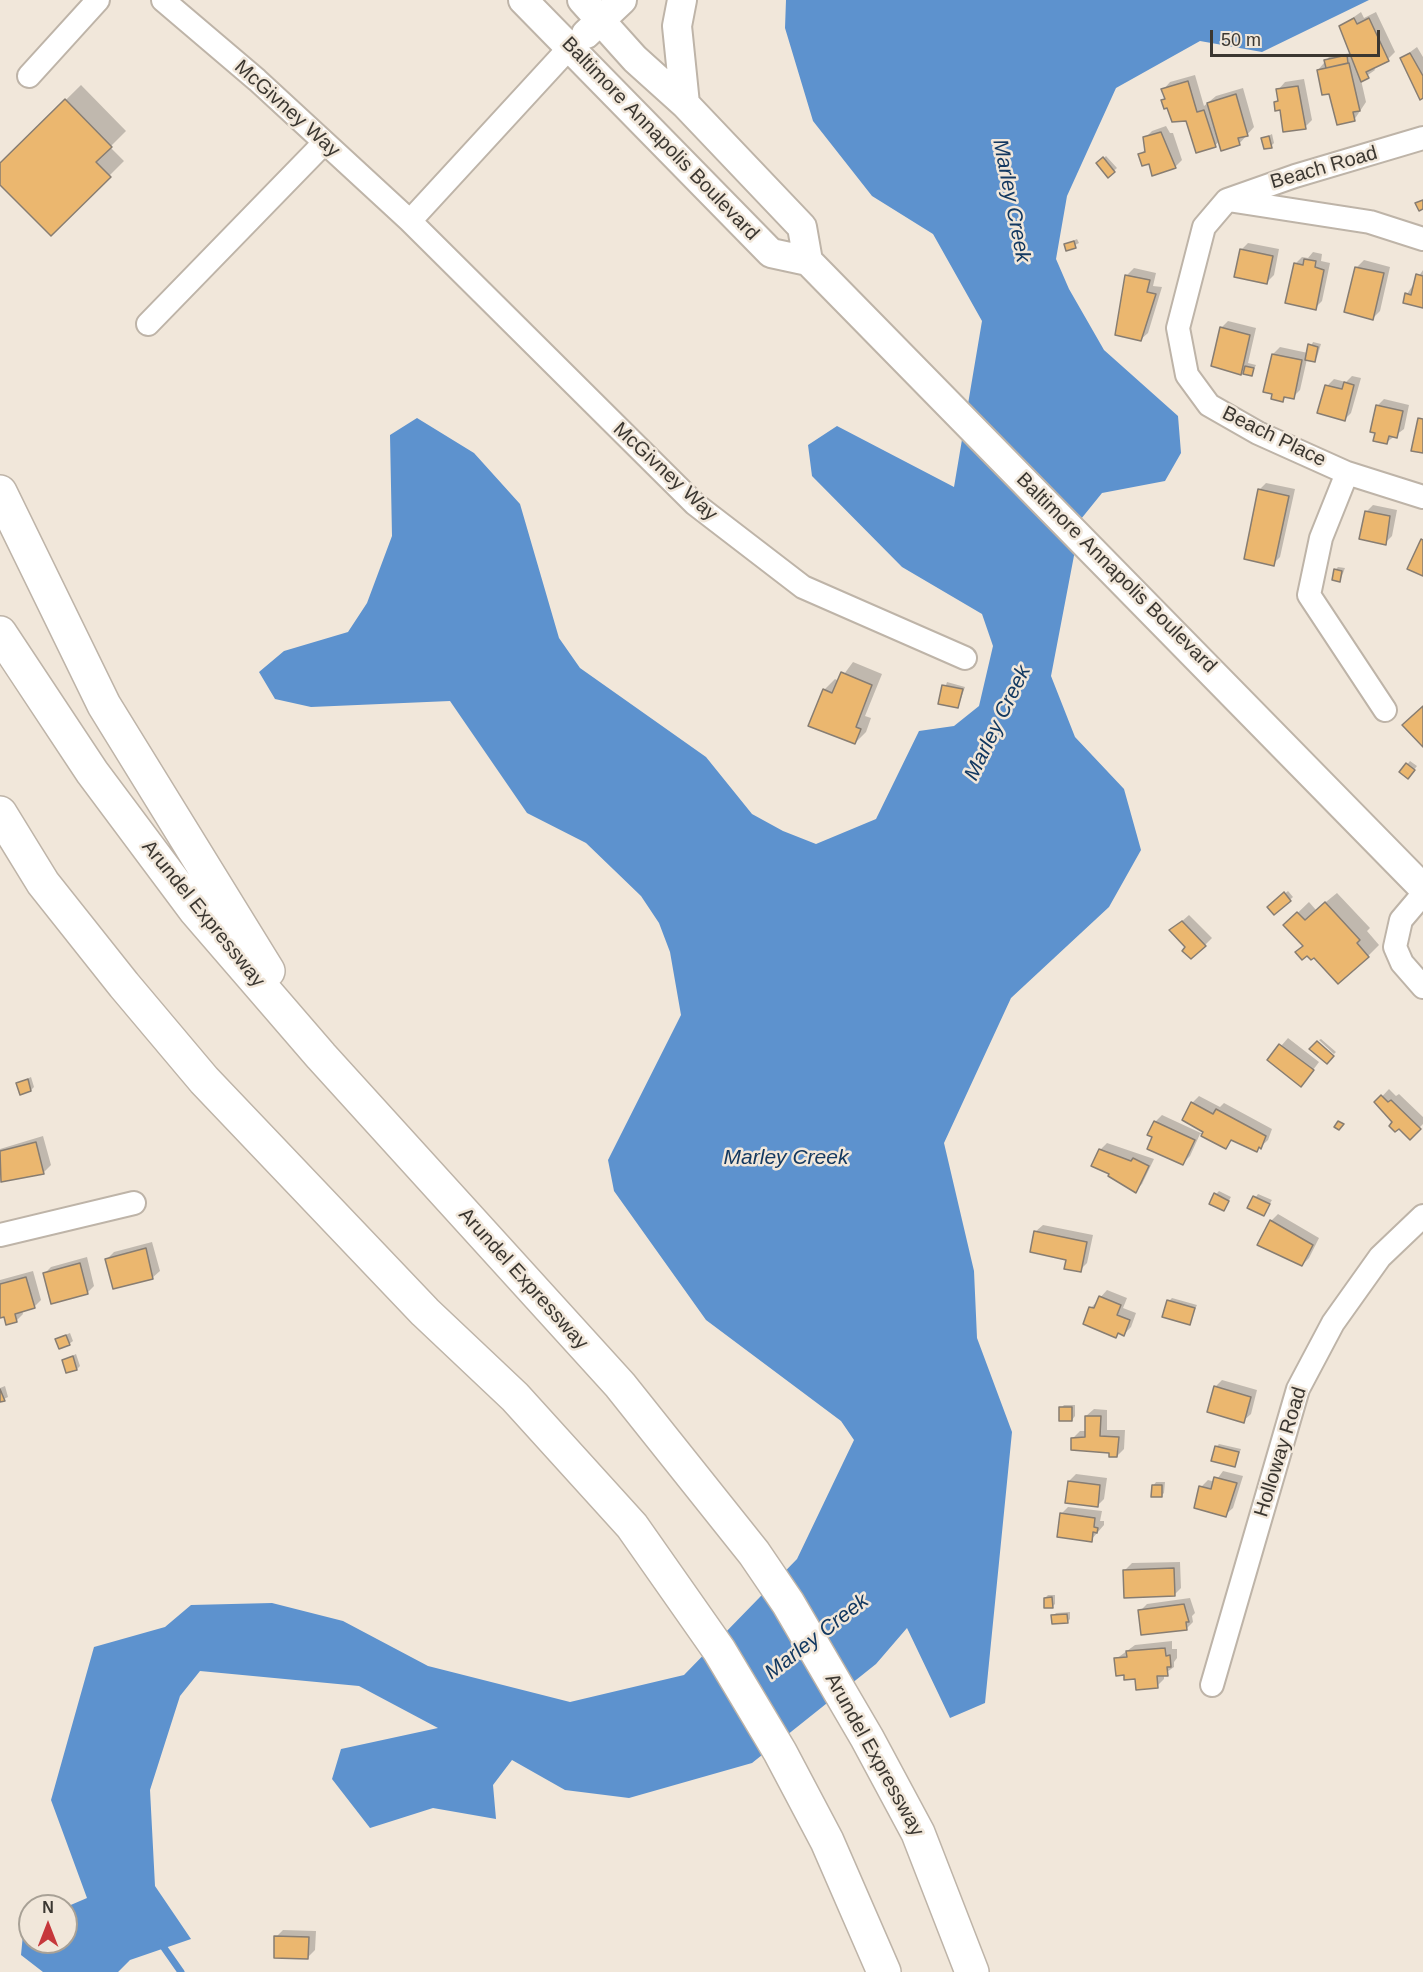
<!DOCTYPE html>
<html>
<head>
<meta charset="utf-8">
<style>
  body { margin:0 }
  #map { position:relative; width:1423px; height:1972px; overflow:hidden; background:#f1e7da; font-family:Arial,sans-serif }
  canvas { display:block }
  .north { position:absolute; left:18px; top:1894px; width:60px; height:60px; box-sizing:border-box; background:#f1e7da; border:2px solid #a8a196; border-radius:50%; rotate:0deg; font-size:16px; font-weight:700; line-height:24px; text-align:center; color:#3b3731 }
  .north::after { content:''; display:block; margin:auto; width:21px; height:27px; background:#c6373b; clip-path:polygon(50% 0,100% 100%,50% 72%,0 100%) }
  .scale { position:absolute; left:1210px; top:30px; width:170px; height:27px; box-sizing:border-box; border:3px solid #3b3731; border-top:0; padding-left:8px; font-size:18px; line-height:21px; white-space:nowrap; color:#3b3731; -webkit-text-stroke:4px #f1e7da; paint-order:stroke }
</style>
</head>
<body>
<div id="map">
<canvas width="1423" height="1972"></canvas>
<div class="north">N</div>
<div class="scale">50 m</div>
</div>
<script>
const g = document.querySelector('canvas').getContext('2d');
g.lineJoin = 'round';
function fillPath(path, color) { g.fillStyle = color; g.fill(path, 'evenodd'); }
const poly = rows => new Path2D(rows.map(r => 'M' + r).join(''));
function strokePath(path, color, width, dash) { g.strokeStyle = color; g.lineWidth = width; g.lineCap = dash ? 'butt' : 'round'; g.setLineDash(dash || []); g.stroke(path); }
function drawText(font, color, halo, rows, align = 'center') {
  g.font = font + ' Arial,sans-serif'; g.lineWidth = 5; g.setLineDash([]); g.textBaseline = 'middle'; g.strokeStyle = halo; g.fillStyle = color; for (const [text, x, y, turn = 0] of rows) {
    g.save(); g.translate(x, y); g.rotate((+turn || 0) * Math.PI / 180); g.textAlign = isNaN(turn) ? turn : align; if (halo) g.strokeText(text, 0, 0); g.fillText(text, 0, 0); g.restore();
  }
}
const water = poly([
  [786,0,1369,0,1262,52,1200,41,1116,88,1067,196,1056,259,1069,289,1104,350,1178,416,1181,453,1165,481,1102,493,1081,519,1051,676,1075,737,1124,789,1141,850,1109,907,1011,998,944,1143,974,1271,977,1338,1012,1432,985,1703,950,1718,907,1628,876,1664,752,1763,629,1798,565,1790,512,1760,493,1785,496,1819,433,1808,370,1828,332,1779,341,1749,438,1728,359,1686,200,1671,180,1696,150,1790,155,1886,191,1939,130,1960,118,1972,43,1972,21,1955,24,1924,30,1922,30,1942,66,1942,66,1907,87,1898,51,1800,94,1647,165,1627,191,1605,272,1603,343,1621,428,1666,570,1702,684,1675,797,1559,854,1440,841,1421,706,1320,614,1191,608,1160,681,1015,670,952,659,923,641,896,586,843,527,813,450,701,311,707,275,699,259,672,284,651,348,632,367,603,392,536,390,435,417,418,474,453,520,504,559,638,580,668,706,757,752,814,783,831,816,844,876,819,919,731,954,726,979,706,993,646,982,614,902,567,812,476,808,445,837,426,954,487,982,321,933,234,872,196,813,121,785,28]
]);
const shadow = poly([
  [1361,12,1364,18,1376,12,1395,52,1388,59,1373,66,1375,70,1361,80,1366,102,1354,120,1330,92,1318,70,1329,57,1351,53,1341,26],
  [1417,47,1423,57,1423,96,1402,58],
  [1195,75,1204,106,1216,96,1243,88,1254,127,1239,144,1219,141,1215,146,1187,119,1168,106,1165,107,1163,90,1170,82],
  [1304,79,1312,120,1305,127,1276,102,1279,99,1278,90,1285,82],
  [81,85,126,131,110,147,124,161,51,234,0,183,0,165],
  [1166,126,1170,133,1173,133,1182,160,1175,167,1150,162,1140,154,1146,149,1145,138,1152,131],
  [1272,134,1274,143,1271,146,1262,139],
  [1106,156,1117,168,1108,176,1098,164],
  [1077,239,1079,243,1067,249,1066,244],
  [1248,243,1279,249,1274,275,1267,282,1241,250],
  [1313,252,1322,254,1321,261,1330,263,1322,301,1315,308,1295,264,1302,257,1308,258],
  [1364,260,1390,267,1380,311,1373,318,1357,267],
  [1134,268,1156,273,1153,286,1162,287,1148,333,1140,340,1117,334,1127,275],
  [1423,270,1423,308,1407,294],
  [1228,321,1256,328,1248,363,1256,365,1251,375,1246,368,1240,373,1221,328],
  [1313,342,1321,344,1317,357,1314,360,1307,359,1300,390,1293,397,1287,396,1283,400,1273,354,1280,347,1308,353],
  [1352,376,1361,378,1351,413,1344,420,1327,386,1334,379,1346,382],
  [1384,399,1409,405,1404,429,1387,442,1377,406],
  [1266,483,1295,489,1280,557,1273,564,1259,490],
  [1373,505,1397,510,1392,536,1385,543,1366,512],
  [1338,567,1345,568,1340,581,1335,570],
  [853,662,882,674,865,716,871,718,866,732,855,743,824,690,835,679,839,681],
  [947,682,965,687,958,707,940,703],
  [1410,761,1417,766,1411,774,1401,772],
  [1288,891,1293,897,1275,913,1269,907],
  [1337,893,1370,928,1367,931,1379,945,1368,956,1307,954,1304,945,1285,925,1309,902,1316,910],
  [1189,915,1212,938,1205,945,1187,947,1172,930],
  [1288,1038,1319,1062,1307,1078,1269,1060],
  [1321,1039,1336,1052,1334,1054,1319,1040],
  [31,1077,34,1087,31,1090,18,1083],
  [1389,1089,1396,1096,1399,1094,1423,1117,1423,1124,1410,1137,1376,1103],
  [1199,1096,1220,1107,1224,1103,1272,1129,1268,1140,1256,1151,1232,1140,1225,1147,1200,1134,1190,1156,1183,1163,1154,1137,1155,1122,1162,1115,1203,1134,1205,1131,1192,1103],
  [43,1136,51,1165,44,1172,2,1180,0,1149],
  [1107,1143,1154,1159,1142,1184,1135,1191,1100,1150],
  [1219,1191,1231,1197,1224,1209,1216,1194],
  [1258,1194,1272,1200,1264,1214,1249,1207],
  [1278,1214,1319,1238,1309,1258,1302,1265,1271,1221],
  [1043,1225,1093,1235,1087,1263,1080,1270,1035,1232],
  [152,1242,160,1271,152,1278,107,1259,114,1252],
  [87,1257,94,1286,87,1293,44,1274,51,1267],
  [33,1271,41,1300,34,1307,22,1310,23,1314,16,1321,5,1315,0,1316,0,1280],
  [1107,1290,1127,1298,1123,1308,1136,1313,1131,1327,1124,1334,1120,1332,1116,1336,1091,1308],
  [1172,1298,1197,1305,1189,1323,1169,1301],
  [70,1333,73,1341,69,1344,56,1339],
  [76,1354,80,1366,77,1369,64,1360],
  [1222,1380,1257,1390,1251,1414,1243,1421,1215,1387],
  [5,1386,8,1397,0,1401,0,1388],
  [1064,1405,1075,1405,1075,1416,1072,1420,1061,1408],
  [1094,1409,1107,1410,1107,1430,1125,1430,1124,1449,1117,1456,1073,1438,1080,1431,1086,1431,1086,1416],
  [1219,1444,1241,1449,1234,1466,1216,1447],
  [1223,1471,1243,1476,1233,1508,1225,1515,1201,1487,1208,1480,1215,1482],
  [1076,1474,1107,1478,1104,1499,1097,1506,1069,1481],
  [1156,1482,1165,1482,1164,1493,1161,1496,1153,1486],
  [1068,1507,1102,1511,1100,1521,1104,1521,1104,1525,1091,1540,1061,1514],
  [1180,1562,1181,1588,1174,1595,1125,1570,1132,1563],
  [1048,1595,1055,1595,1055,1604,1052,1607,1045,1598],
  [1190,1598,1195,1613,1192,1616,1193,1622,1186,1629,1140,1611,1147,1604],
  [1070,1612,1070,1619,1067,1622,1053,1616,1056,1613],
  [1172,1641,1172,1649,1177,1649,1177,1658,1174,1662,1174,1667,1164,1674,1164,1679,1157,1686,1125,1673,1116,1659,1135,1645],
  [283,1930,316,1931,315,1950,308,1957,276,1937]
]);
const stream = poly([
  [160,1942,181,1972]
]);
const building = poly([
  [1354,18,1357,24,1369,18,1389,61,1366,72,1369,78,1361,82,1339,26,1354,18],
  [1410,53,1423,76,1423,98,1420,100,1400,58,1410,53],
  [1347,55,1348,63,1326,68,1324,60,1347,55],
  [1349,63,1360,111,1353,112,1355,121,1337,125,1329,94,1322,95,1317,70,1349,63],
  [1188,81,1197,112,1204,110,1216,147,1196,153,1186,121,1172,122,1167,108,1164,109,1161,100,1165,99,1161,89,1188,81],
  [1298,86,1306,129,1283,132,1280,110,1275,111,1274,102,1278,101,1276,89,1298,86],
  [1236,94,1248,136,1238,138,1240,145,1221,151,1207,103,1236,94],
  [65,99,112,147,96,162,111,177,51,236,0,185,0,163,65,99],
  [1161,132,1176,168,1152,176,1149,164,1142,166,1138,154,1145,152,1143,137,1161,132],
  [1269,136,1272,148,1264,149,1261,138,1269,136],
  [1103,157,1115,172,1108,178,1096,163,1103,157],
  [1423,200,1423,209,1419,211,1415,203,1423,200],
  [1074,241,1076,248,1066,251,1064,244,1074,241],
  [1240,249,1273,256,1267,284,1234,277,1240,249],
  [1304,259,1316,261,1315,267,1324,270,1316,310,1285,303,1294,263,1303,265,1304,259],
  [1355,267,1384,273,1373,320,1344,312,1355,267],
  [1416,274,1423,276,1423,308,1403,303,1405,293,1411,295,1416,274],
  [1125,275,1150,280,1147,292,1156,294,1141,341,1115,335,1125,275],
  [1220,327,1250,335,1241,375,1211,366,1220,327],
  [1308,344,1318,347,1315,362,1305,360,1308,344],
  [1272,354,1302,360,1294,399,1284,397,1283,402,1271,399,1272,394,1263,392,1272,354],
  [1245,366,1254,368,1252,376,1243,374,1245,366],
  [1344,382,1354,385,1345,421,1317,413,1325,385,1342,389,1344,382],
  [1376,405,1403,411,1397,438,1389,436,1387,444,1373,441,1375,433,1370,432,1376,405],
  [1418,418,1423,419,1423,453,1411,451,1418,418],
  [1258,489,1289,496,1274,566,1244,559,1258,489],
  [1365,511,1390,516,1386,545,1359,539,1365,511],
  [1421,539,1423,540,1423,576,1407,569,1421,539],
  [1334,569,1342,571,1340,582,1332,580,1334,569],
  [841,672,872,685,856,727,861,729,855,744,808,726,823,689,832,693,841,672],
  [942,685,963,689,958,708,938,704,942,685],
  [1423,706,1423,747,1402,725,1423,706],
  [1406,763,1415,770,1408,779,1399,772,1406,763],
  [1284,892,1291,901,1274,915,1267,907,1284,892],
  [1325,902,1360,940,1357,943,1369,957,1338,984,1314,958,1311,960,1307,956,1302,960,1295,952,1303,946,1283,925,1297,912,1305,920,1325,902],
  [1182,921,1206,946,1191,959,1182,951,1185,947,1169,930,1182,921],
  [1317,1041,1334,1056,1327,1064,1309,1049,1317,1041],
  [1279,1044,1314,1070,1301,1087,1267,1060,1279,1044],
  [28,1079,31,1091,20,1095,16,1083,28,1079],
  [1381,1095,1388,1102,1391,1100,1421,1129,1410,1140,1399,1129,1395,1132,1389,1126,1392,1122,1374,1102,1381,1095],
  [1191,1102,1213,1114,1216,1109,1266,1136,1261,1149,1259,1147,1257,1152,1231,1140,1226,1149,1201,1136,1203,1132,1182,1120,1191,1102],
  [1154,1121,1195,1140,1183,1165,1147,1149,1152,1137,1147,1135,1154,1121],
  [1338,1121,1344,1124,1339,1130,1334,1127,1338,1121],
  [36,1142,44,1174,1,1182,0,1151,36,1142],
  [1099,1149,1131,1161,1133,1158,1149,1166,1136,1193,1108,1176,1109,1174,1091,1166,1099,1149],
  [1214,1193,1229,1201,1224,1211,1209,1204,1214,1193],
  [1253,1196,1270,1204,1264,1216,1247,1208,1253,1196],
  [1270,1220,1313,1245,1302,1266,1257,1245,1270,1220],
  [1034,1231,1087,1242,1081,1272,1064,1269,1066,1260,1030,1252,1034,1231],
  [146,1248,153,1279,113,1289,105,1259,146,1248],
  [80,1263,88,1294,51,1304,43,1273,80,1263],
  [26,1277,35,1308,15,1314,17,1322,6,1325,4,1317,0,1318,0,1284,26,1277],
  [1099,1296,1121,1305,1117,1315,1130,1320,1124,1336,1118,1333,1116,1338,1083,1324,1089,1307,1094,1308,1099,1296],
  [1167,1300,1195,1308,1190,1325,1162,1317,1167,1300],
  [66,1335,70,1345,59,1349,55,1339,66,1335],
  [73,1356,77,1370,66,1373,62,1360,73,1356],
  [1214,1386,1251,1397,1244,1423,1207,1412,1214,1386],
  [0,1389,5,1401,0,1402,0,1389],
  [1059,1407,1072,1407,1072,1421,1059,1421,1059,1407],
  [1085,1416,1101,1416,1100,1436,1119,1437,1117,1457,1109,1457,1109,1453,1071,1450,1071,1438,1085,1437,1085,1416],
  [1215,1446,1239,1452,1235,1467,1211,1461,1215,1446],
  [1214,1477,1237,1483,1226,1517,1194,1508,1199,1486,1211,1489,1214,1477],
  [1068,1481,1100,1485,1098,1507,1065,1503,1068,1481],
  [1152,1485,1162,1485,1162,1497,1151,1497,1152,1485],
  [1060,1513,1095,1518,1094,1527,1098,1528,1097,1533,1093,1532,1092,1542,1057,1537,1060,1513],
  [1174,1568,1175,1596,1124,1598,1123,1570,1174,1568],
  [1052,1597,1053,1608,1044,1608,1044,1598,1052,1597],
  [1184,1604,1189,1622,1186,1622,1187,1630,1141,1635,1138,1610,1184,1604],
  [1067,1614,1068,1623,1052,1624,1051,1615,1067,1614],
  [1165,1648,1166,1656,1170,1655,1171,1667,1167,1667,1168,1676,1157,1676,1158,1688,1136,1690,1135,1679,1124,1680,1124,1675,1116,1676,1114,1658,1127,1657,1126,1651,1165,1648],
  [274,1936,309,1937,308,1959,274,1958,274,1936]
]);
const minor = poly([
  [163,0,257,80,410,221,695,504,803,587,965,658],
  [29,76,98,0],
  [1423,138,1295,176,1227,200,1204,227,1178,328,1187,375,1209,405,1258,433,1347,473,1423,497],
  [1228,200,1370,222,1423,239],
  [410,221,570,47],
  [148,324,324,143],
  [1347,473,1321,538,1309,595,1385,710],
  [1423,894,1401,920,1395,947,1402,963,1423,987],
  [0,1235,134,1203],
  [1212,1685,1298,1389,1333,1323,1380,1257,1423,1216]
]);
const major = poly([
  [523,0,771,253,808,261,1423,888],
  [582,0,635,59,685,104,802,227,808,261],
  [682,0,677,26,685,104],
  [586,34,622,0]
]);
const highway = poly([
  [0,492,104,705,268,971],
  [0,633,92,772,195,910,321,1056,620,1385,754,1553,788,1603,867,1738,918,1833,972,1972],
  [0,813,43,883,124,985,204,1080,425,1312,515,1397,632,1526,719,1650,780,1752,827,1841,884,1972]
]);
const streetNames = [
  ["McGivney Way",287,109,42],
  ["Baltimore Annapolis Boulevard",660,139,46],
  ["Beach Road",1324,168,-16],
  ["Beach Place",1274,437,26],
  ["McGivney Way",665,472,43],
  ["Baltimore Annapolis Boulevard",1116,573,45],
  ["Arundel Expressway",203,914,51],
  ["Arundel Expressway",523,1279,48],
  ["Holloway Road",1281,1452,-73],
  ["Arundel Expressway",874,1755,61]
];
const waterNames = [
  ["Marley Creek",1011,201,79],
  ["Marley Creek",998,723,-64],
  ["Marley Creek",786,1158],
  ["Marley Creek",817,1637,-38]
];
fillPath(water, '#5d92ce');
fillPath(shadow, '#0003');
strokePath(stream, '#5d92ce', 7);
fillPath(building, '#ebb76f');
strokePath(building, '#877d72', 1.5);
strokePath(minor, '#beb4a8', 26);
strokePath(major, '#beb4a8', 32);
strokePath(highway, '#beb4a8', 36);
strokePath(minor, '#fff', 22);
strokePath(major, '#fff', 28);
strokePath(highway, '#fff', 33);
drawText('20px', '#3b3731', '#f1e7da', streetNames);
drawText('italic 21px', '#123860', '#f1e7da', waterNames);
</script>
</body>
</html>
